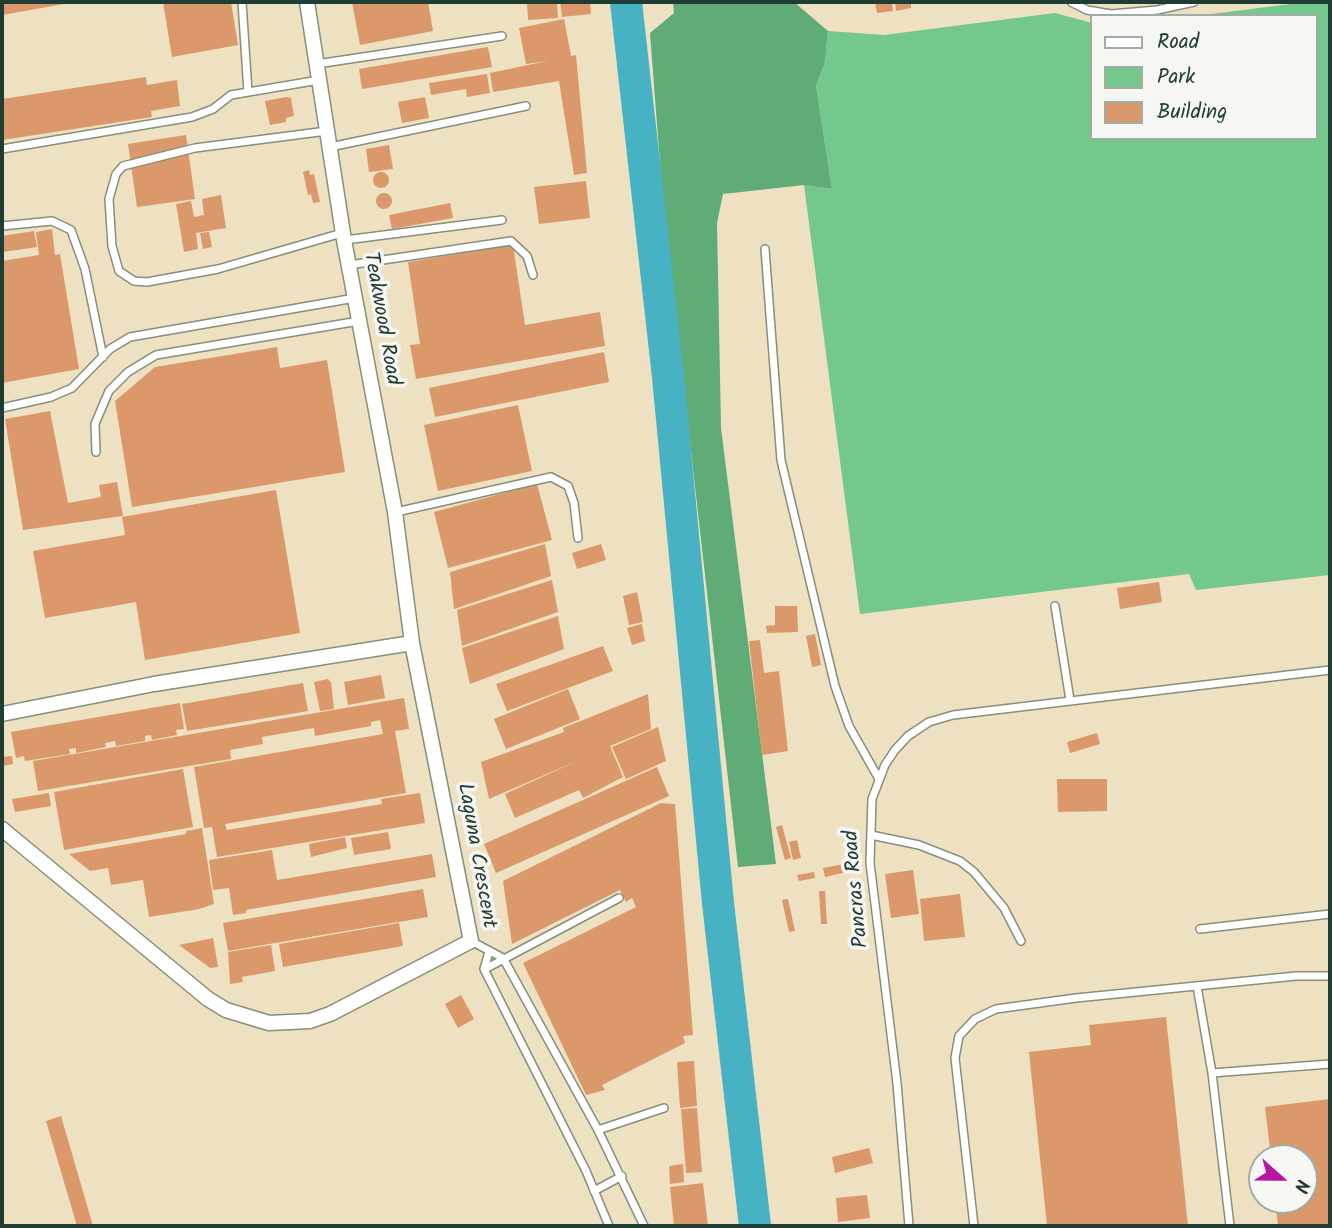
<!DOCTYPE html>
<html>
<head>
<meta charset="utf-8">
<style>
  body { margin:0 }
  #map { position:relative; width:1332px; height:1228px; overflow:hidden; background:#ede1c1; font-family:Kalam,sans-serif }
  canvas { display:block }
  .frame { position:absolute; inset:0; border:4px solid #1f3d34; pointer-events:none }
  .legend { position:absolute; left:1090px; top:14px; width:228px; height:126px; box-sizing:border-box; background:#f6f6f2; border:2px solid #a0aca6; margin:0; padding:9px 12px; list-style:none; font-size:21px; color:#1f3d34 }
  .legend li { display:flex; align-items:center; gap:14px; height:35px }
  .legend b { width:35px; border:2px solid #a0aca6 }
  .north { position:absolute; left:1248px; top:1144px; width:70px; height:70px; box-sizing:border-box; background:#f6f6f2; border:2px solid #a0aca6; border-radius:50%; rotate:111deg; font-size:19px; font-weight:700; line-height:28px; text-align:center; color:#1f3d34 }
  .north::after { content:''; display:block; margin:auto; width:24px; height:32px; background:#b5179e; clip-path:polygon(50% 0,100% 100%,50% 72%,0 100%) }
</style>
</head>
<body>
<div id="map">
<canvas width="1332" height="1228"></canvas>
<div class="frame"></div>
<ul class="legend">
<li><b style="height:9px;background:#fff"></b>Road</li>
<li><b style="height:19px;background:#74c88b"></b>Park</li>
<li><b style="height:19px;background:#db986b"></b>Building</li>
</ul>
<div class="north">N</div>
</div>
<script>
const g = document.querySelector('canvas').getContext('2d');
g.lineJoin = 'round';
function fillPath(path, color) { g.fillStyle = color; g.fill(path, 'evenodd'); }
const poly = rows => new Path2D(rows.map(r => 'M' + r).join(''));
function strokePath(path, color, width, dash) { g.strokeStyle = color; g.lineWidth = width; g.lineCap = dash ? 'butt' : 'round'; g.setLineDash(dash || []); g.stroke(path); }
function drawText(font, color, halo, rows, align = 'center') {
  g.font = font + ' Kalam,sans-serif'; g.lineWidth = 7; g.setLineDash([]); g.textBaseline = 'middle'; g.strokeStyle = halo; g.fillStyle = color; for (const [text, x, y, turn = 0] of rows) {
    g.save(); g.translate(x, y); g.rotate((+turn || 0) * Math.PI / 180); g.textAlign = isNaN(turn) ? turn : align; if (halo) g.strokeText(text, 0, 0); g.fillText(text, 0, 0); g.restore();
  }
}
const green = poly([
  [1306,2,1330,2,1330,575,1196,590,1189,574,860,614,804,185,832,189,816,86,825,62,828,31,884,35,1055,13,1092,23,1092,138,1316,138,1316,16,1196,16]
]);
const forest = poly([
  [673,2,794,2,828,31,825,62,816,86,832,189,804,185,723,194,717,223,721,428,776,864,738,867,663,203,650,33,674,13]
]);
const river = poly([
  [626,2,668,377,718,903,755,1226]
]);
const building = poly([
  [2,2,69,2,70,3,2,15],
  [163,2,231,2,238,45,172,57],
  [352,2,428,2,433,31,360,45],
  [527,2,557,2,558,18,528,20],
  [560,2,590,2,591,14,562,17],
  [892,2,893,11,877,13,875,3],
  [895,2,911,2,911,8,896,11],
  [564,19,571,56,576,55,587,173,574,175,559,81,493,92,490,73,547,61,526,64,519,28],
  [488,47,492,67,362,89,359,69],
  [487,74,490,93,467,97,466,89,431,95,429,83],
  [146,77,147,85,177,80,180,106,151,111,152,117,2,140,2,99],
  [286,97,291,98,294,116,286,118,286,122,270,125,265,101],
  [425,97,429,118,402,123,398,102],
  [186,135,195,199,137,207,128,144],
  [389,145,393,169,369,172,366,149],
  [309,170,310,175,314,174,320,202,313,203,311,194,308,195,303,172],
  '373 180a8 8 0 1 1 16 0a8 8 0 1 1-16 0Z',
  [586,181,590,218,539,224,534,187],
  '376 201a8 8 0 1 1 16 0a8 8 0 1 1-16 0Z',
  [221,195,226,228,196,233,198,249,184,252,176,204,191,201,194,217,204,215,202,199],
  [450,203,453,218,392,229,389,215],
  [52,229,55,255,60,254,79,369,2,383,2,261,39,255,36,232],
  [34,231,37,247,3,252,2,236],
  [209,232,212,247,203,249,200,233],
  [513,245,525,325,600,312,605,346,416,379,410,345,420,344,408,262],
  [277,347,280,368,327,360,345,472,132,507,115,401,155,367],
  [604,352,609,382,435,417,429,388],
  [518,405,532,471,438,491,424,425],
  [50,411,68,503,101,497,99,485,117,482,123,516,23,530,5,419],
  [537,484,552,540,448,568,434,512],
  [276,490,300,633,145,660,136,602,45,618,33,551,125,535,122,517],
  [545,544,551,576,454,609,450,572],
  [601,544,606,560,577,569,572,553],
  [552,580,558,612,462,646,457,610],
  [1159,582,1162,602,1120,609,1117,588],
  [637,592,643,622,629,625,623,596],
  [775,606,797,606,798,632,767,633,766,626,775,625],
  [558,616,564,649,470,684,462,648],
  [642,624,645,641,632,645,627,628],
  [815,634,821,665,812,667,806,636],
  [760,640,764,673,779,671,788,751,762,755,749,641],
  [603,646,613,671,507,711,496,684],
  [381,675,385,698,348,705,344,682],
  [328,679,331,682,334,709,320,711,314,682],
  [303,683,308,711,187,731,182,704],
  [568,689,580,719,506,749,494,719],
  [648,694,651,729,610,746,623,777,583,798,579,790,515,818,505,794,579,760,489,799,481,762,564,732,563,728],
  [404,698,409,729,395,731,406,793,225,824,227,830,382,804,381,799,420,793,425,823,217,857,212,827,204,828,194,767,383,734,380,720,371,722,371,726,315,736,314,728,262,737,263,744,230,750,231,759,38,791,33,761],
  [180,703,184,729,176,730,177,735,152,740,151,735,145,736,145,741,116,746,115,741,105,743,106,747,76,753,76,748,69,749,70,754,25,761,24,756,16,758,11,732],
  [658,727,666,761,626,779,612,747],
  [1097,733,1100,744,1070,753,1067,742],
  [12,756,13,764,2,766,2,757],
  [657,767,669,796,496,873,484,844],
  [183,769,193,827,64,850,54,792],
  [1057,779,1107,779,1107,811,1058,812],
  [49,793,51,806,15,812,12,799],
  [661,803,675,804,693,1035,683,1036,685,1043,602,1085,605,1090,586,1095,523,963,636,907,632,898,626,902,620,890,512,944,503,881],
  [782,825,791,858,785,860,776,827],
  [202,828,214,904,199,909,149,917,143,880,111,885,108,868,90,871,69,854,186,834,186,831],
  [388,832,391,849,354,855,351,838],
  [345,837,347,848,311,857,309,844],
  [797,840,801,858,793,860,789,842],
  [272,850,277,880,432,854,436,877,246,910,246,913,233,915,229,888,213,890,209,860],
  [854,862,856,870,825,877,823,868],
  [913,870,919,914,891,918,885,874],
  [814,872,815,878,799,881,797,875],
  [423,889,428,917,228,951,223,923],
  [819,891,825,891,827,924,821,924],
  [960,894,965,937,924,941,920,899],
  [788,899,795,931,789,932,782,900],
  [399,923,403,946,283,967,279,944],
  [213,938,218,967,210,968,179,945],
  [271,945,275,971,242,977,243,982,230,984,228,952],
  [461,995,474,1019,458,1028,445,1004],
  [1166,1017,1188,1226,1047,1226,1029,1052,1091,1045,1089,1025],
  [694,1061,697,1106,680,1108,677,1062],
  [1330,1099,1330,1226,1278,1226,1275,1200,1304,1200,1304,1158,1271,1158,1265,1107],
  [697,1108,702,1172,686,1173,681,1109],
  [61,1116,93,1226,77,1226,46,1121],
  [869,1148,873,1163,835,1173,832,1157],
  [683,1164,684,1182,670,1184,669,1166],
  [703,1183,708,1226,674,1226,670,1187],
  [867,1195,870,1218,838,1222,836,1198]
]);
const lane = poly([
  [242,2,248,92],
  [1071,2,1087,10,1111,14,1157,10,1194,2],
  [317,64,502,36],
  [327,131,195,148,123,166,116,174,109,199,112,246,119,271,134,281,147,282,218,269,342,233],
  [330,147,526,106],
  [2,149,192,117,213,109,231,95,319,80],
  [2,226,52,221,71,230,85,269,103,357],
  [345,240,502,220],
  [765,249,781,460,835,686,849,726,879,779],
  [349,265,511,241,527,256,533,275],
  [2,408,51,397,72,388,110,349,130,337,355,298],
  [96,452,95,424,109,391,128,372,156,355,359,321],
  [396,512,551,477,568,486,574,503,578,538],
  [1055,606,1070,700],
  [871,835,919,845,960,861,974,872,1004,908,1021,941],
  [1200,929,1330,914],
  [471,941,503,958,598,1130,644,1226],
  [489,952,484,969,586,1171,609,1226],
  [485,969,619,898],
  [1197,986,1212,1073,1230,1226],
  [1212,1073,1330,1064],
  [598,1130,664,1108],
  [594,1191,622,1176],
  [909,1226,897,1083,870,863,872,799,885,765,895,750,908,736,929,722,953,715,1330,670],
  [974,1226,955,1058,959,1036,975,1019,996,1009,1076,998,1296,976,1330,976]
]);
const street = poly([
  [2,714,154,684,412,643],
  [2,829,208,999,226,1010,269,1023,310,1021,330,1014,471,941,412,643,395,512,344,240,307,2]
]);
const streetNames = [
  ["Teakwood Road",380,319,80],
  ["Laguna Crescent",475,856,80],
  ["Pancras Road",858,889,-95]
];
fillPath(green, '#74c88b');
fillPath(forest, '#5fac77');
strokePath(river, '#47b2c4', 32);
fillPath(building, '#db986b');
strokePath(lane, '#868f7a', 10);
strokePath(street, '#868f7a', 17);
strokePath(lane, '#fff', 7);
strokePath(street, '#fff', 14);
drawText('21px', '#1f3d34', '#f6f6f2', streetNames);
</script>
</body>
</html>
